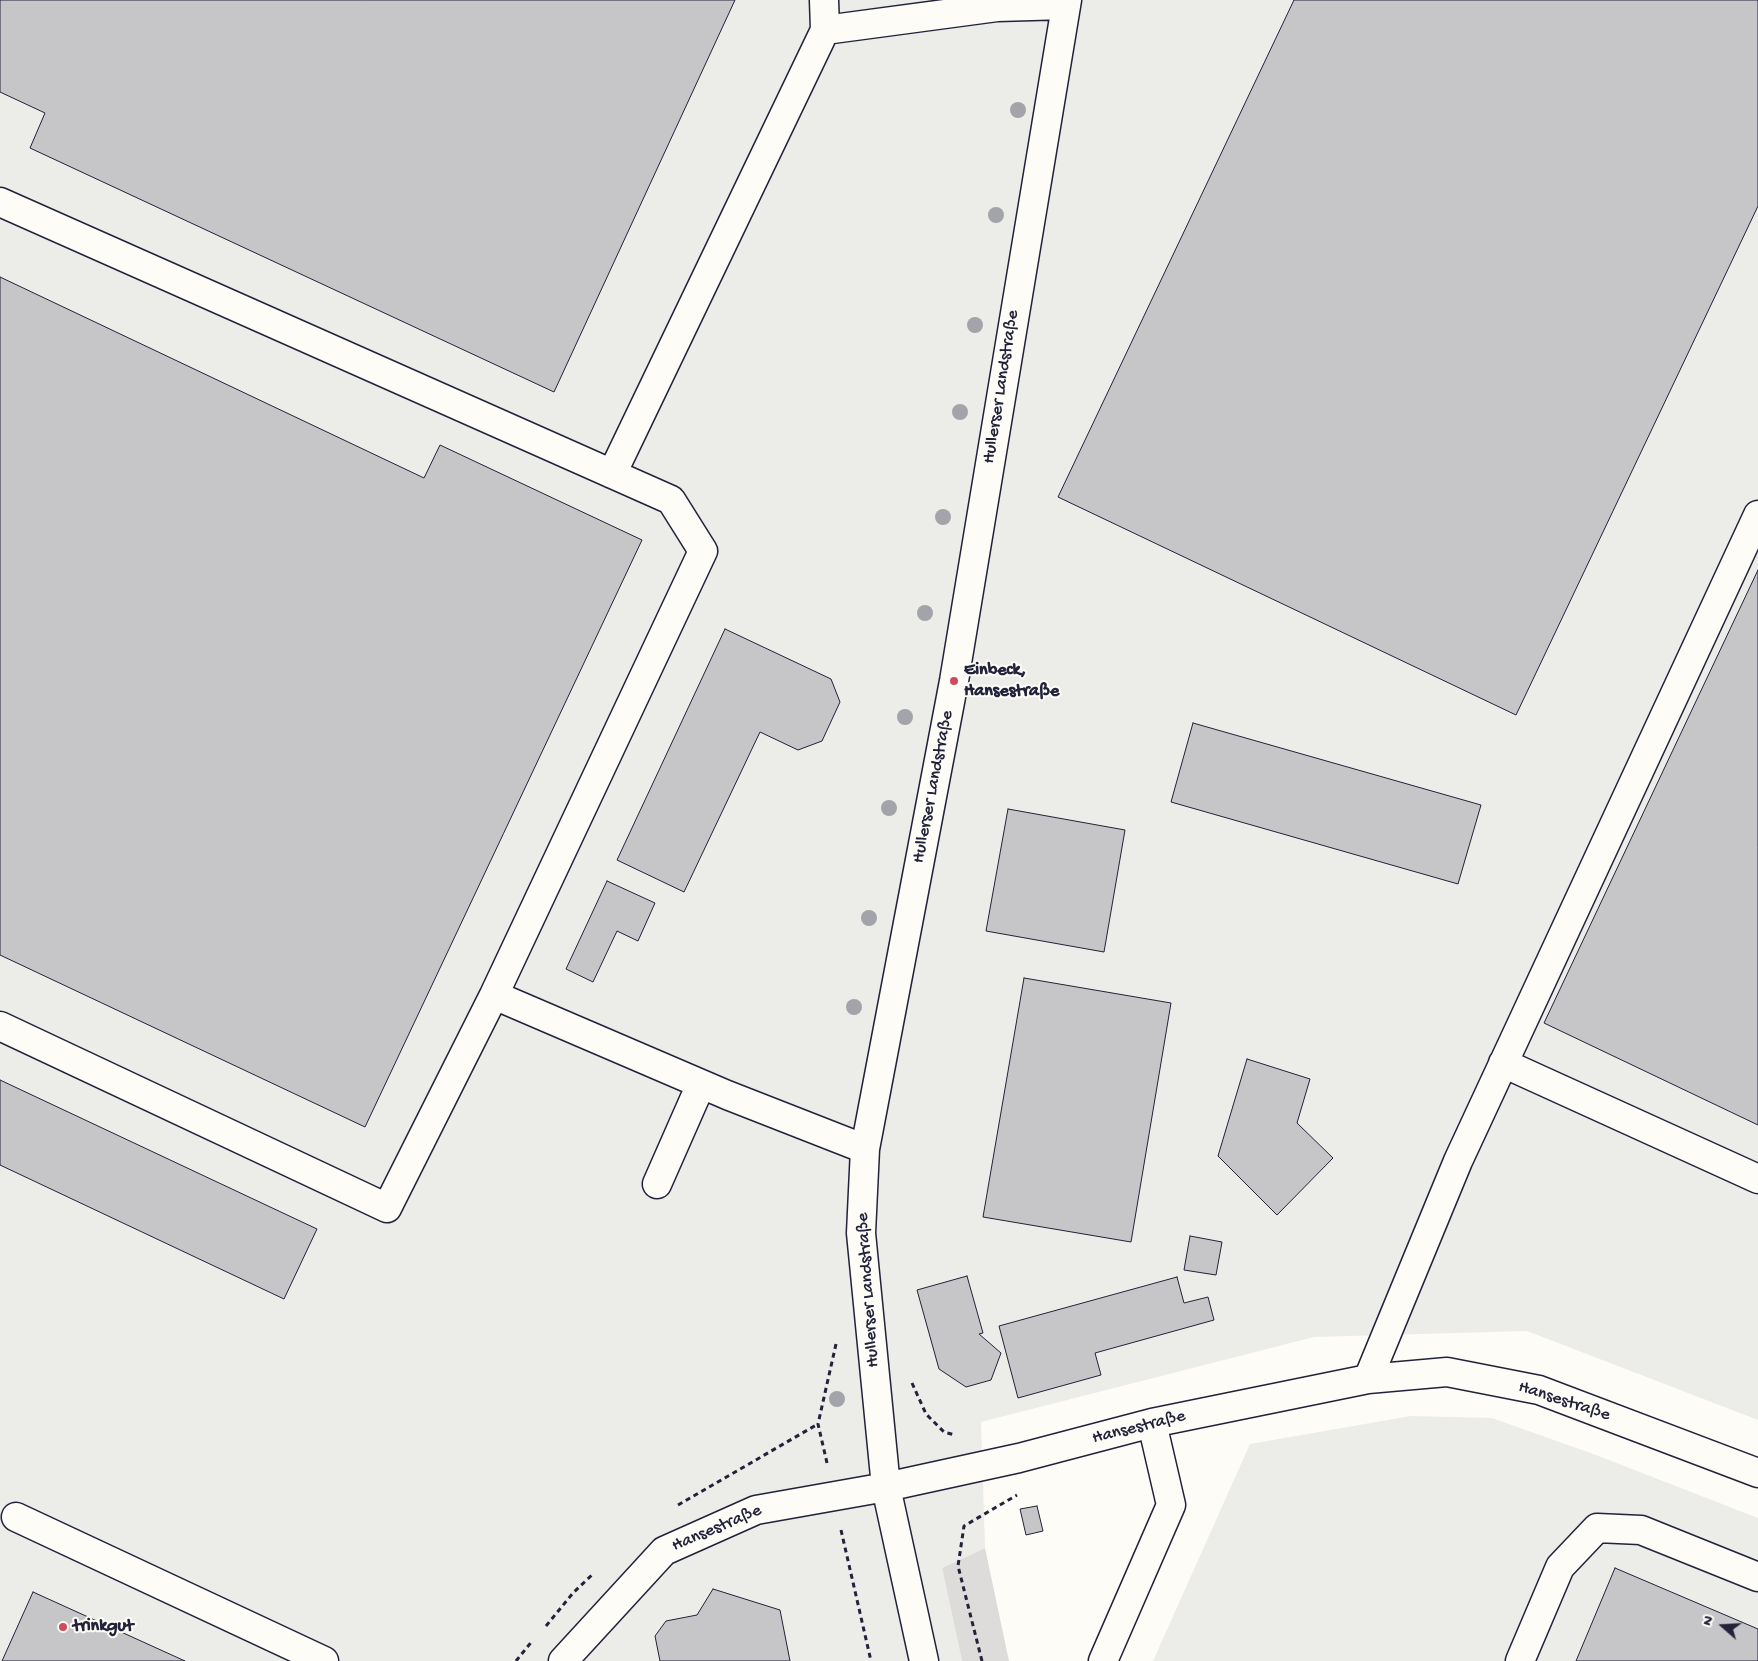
<!DOCTYPE html>
<html>
<head>
<meta charset="utf-8">
<style>
  body { margin:0 }
  #map { position:relative; width:1758px; height:1661px; overflow:hidden; background:#fdfcf7; font-family:"Gochi Hand",sans-serif }
  canvas { display:block }
  .north { position:absolute; left:1698px; top:1601px; width:50px; height:50px; -webkit-text-stroke:4px #fdfcf7; paint-order:stroke; rotate:289deg; font-size:14px; font-weight:700; line-height:20px; text-align:center; color:#22223b }
  .north::after { content:''; display:block; margin:auto; width:18px; height:22px; background:#22223b; clip-path:polygon(50% 0,100% 100%,50% 72%,0 100%) }
</style>
</head>
<body>
<div id="map">
<canvas width="1758" height="1661"></canvas>
<div class="north">N</div>
</div>
<script>
const g = document.querySelector('canvas').getContext('2d');
g.lineJoin = 'round';
function fillPath(path, color) { g.fillStyle = color; g.fill(path, 'evenodd'); }
const poly = rows => new Path2D(rows.map(r => 'M' + r).join(''));
function strokePath(path, color, width, dash) { g.strokeStyle = color; g.lineWidth = width; g.lineCap = dash ? 'butt' : 'round'; g.setLineDash(dash || []); g.stroke(path); }
function drawText(font, color, halo, rows, align = 'center') {
  g.font = font + ' "Gochi Hand",sans-serif'; g.lineWidth = 4; g.setLineDash([]); g.textBaseline = 'middle'; g.strokeStyle = halo; g.fillStyle = color; for (const [text, x, y, turn = 0] of rows) {
    g.save(); g.translate(x, y); g.rotate((+turn || 0) * Math.PI / 180); g.textAlign = isNaN(turn) ? turn : align; if (halo) g.strokeText(text, 0, 0); g.fillText(text, 0, 0); g.restore();
  }
}
const built = poly([
  [0,0,1758,0,1758,1420,1527,1331,1314,1337,981,1422,985,1548,942,1568,962,1661,0,1661],
  [1411,1416,1492,1418,1596,1455,1758,1518,1758,1661,1153,1661,1250,1444]
]);
const green = poly([
  [985,1548,1009,1661,962,1661,942,1568]
]);
const building = poly([
  [0,0,735,0,554,392,30,148,45,113,0,92,0,0],
  [1294,0,1758,0,1758,206,1516,715,1058,497,1294,0],
  [0,277,424,478,440,445,642,540,365,1127,0,955,0,277],
  [1758,570,1758,1125,1544,1023,1758,570],
  [725,629,831,679,840,702,822,741,798,750,760,732,684,892,617,860,725,629],
  [1193,723,1481,805,1458,884,1171,802,1193,723],
  [1008,809,1125,830,1104,952,986,931,1008,809],
  [607,881,655,903,638,941,617,931,593,982,566,969,607,881],
  [1024,978,1171,1003,1131,1242,983,1217,1024,978],
  [1247,1059,1310,1079,1297,1123,1333,1158,1277,1215,1218,1156,1247,1059],
  [0,1080,317,1229,284,1299,0,1165,0,1080],
  [1190,1236,1222,1242,1216,1275,1184,1270,1190,1236],
  [967,1276,983,1333,979,1334,1001,1353,991,1380,966,1387,939,1369,917,1290,967,1276],
  [1177,1277,1184,1303,1208,1297,1214,1320,1095,1353,1101,1375,1018,1398,999,1326,1177,1277],
  [1037,1506,1043,1531,1026,1535,1020,1509,1037,1506],
  [1615,1568,1758,1629,1758,1661,1576,1661,1615,1568],
  [713,1589,780,1610,790,1661,660,1661,655,1636,666,1621,697,1615,713,1589],
  [33,1592,185,1661,2,1661,33,1592]
]);
const path = poly([
  [912,1383,926,1414,944,1432,955,1435],
  [827,1463,818,1424,836,1344],
  [678,1505,818,1424],
  [841,1530,871,1661],
  [546,1626,573,1593,594,1573],
  [516,1661,533,1640],
  [982,1661,958,1566,964,1526,1017,1495]
]);
const minor = poly([
  [825,30,997,7,1066,5],
  [0,202,671,500,703,551,494,995,387,1208,0,1026],
  [612,474,825,30,824,0],
  [494,995,727,1095,865,1149],
  [1503,1063,1758,1179],
  [657,1184,701,1084],
  [1368,1379,1458,1161,1758,515],
  [16,1517,324,1661],
  [563,1661,664,1551,756,1510,886,1487,1019,1458,1152,1423,1368,1379,1447,1372,1539,1390,1758,1473],
  [924,1661,886,1487,861,1233,865,1149,954,681,1067,0],
  [1103,1661,1171,1505,1152,1423],
  [1520,1661,1560,1567,1597,1528,1641,1530,1758,1577]
]);
const trees = [
  [1018,110],
  [996,215],
  [975,325],
  [960,412],
  [943,517],
  [925,613],
  [905,717],
  [889,808],
  [869,918],
  [854,1007],
  [837,1399]
];
const markers = [
  [954,681,5,"#d1495b"],
  [63,1627,5,"#d1495b"]
];
const streetNames = [
  ["Hullerser Landstraße",1002,387,-81],
  ["Hullerser Landstraße",934,787,-79],
  ["Hullerser Landstraße",869,1290,-94],
  ["Hansestraße",1564,1402,18],
  ["Hansestraße",1139,1428,-14],
  ["Hansestraße",717,1529,-23]
];
const poiNames = [
  ["Einbeck,",964,671],
  ["Hansestraße",964,692],
  ["trinkgut",73,1627]
];
fillPath(built, '#ecece9');
fillPath(green, '#dddcdb');
fillPath(building, '#c6c6c8');
strokePath(building, '#22223b', 1);
strokePath(minor, '#22223b', 31);
strokePath(path, '#22223b', 3, [5, 4]);
strokePath(minor, '#fdfcf7', 28);
g.fillStyle = '#a3a3aa';
for (const [x, y] of trees) { g.beginPath(); g.arc(x, y, 8, 0, 2 * Math.PI); g.fill(); }
for (const [x, y, r, color] of markers) { const dot = new Path2D(); dot.arc(x, y, r, 0, 2 * Math.PI); g.fillStyle = color; g.fill(dot); strokePath(dot, '#fdfcf7', 2); }
drawText('18px', '#22223b', '#fdfcf7', streetNames);
drawText('bold 18px', '#22223b', '#fdfcf7', poiNames, 'left');
</script>
</body>
</html>
